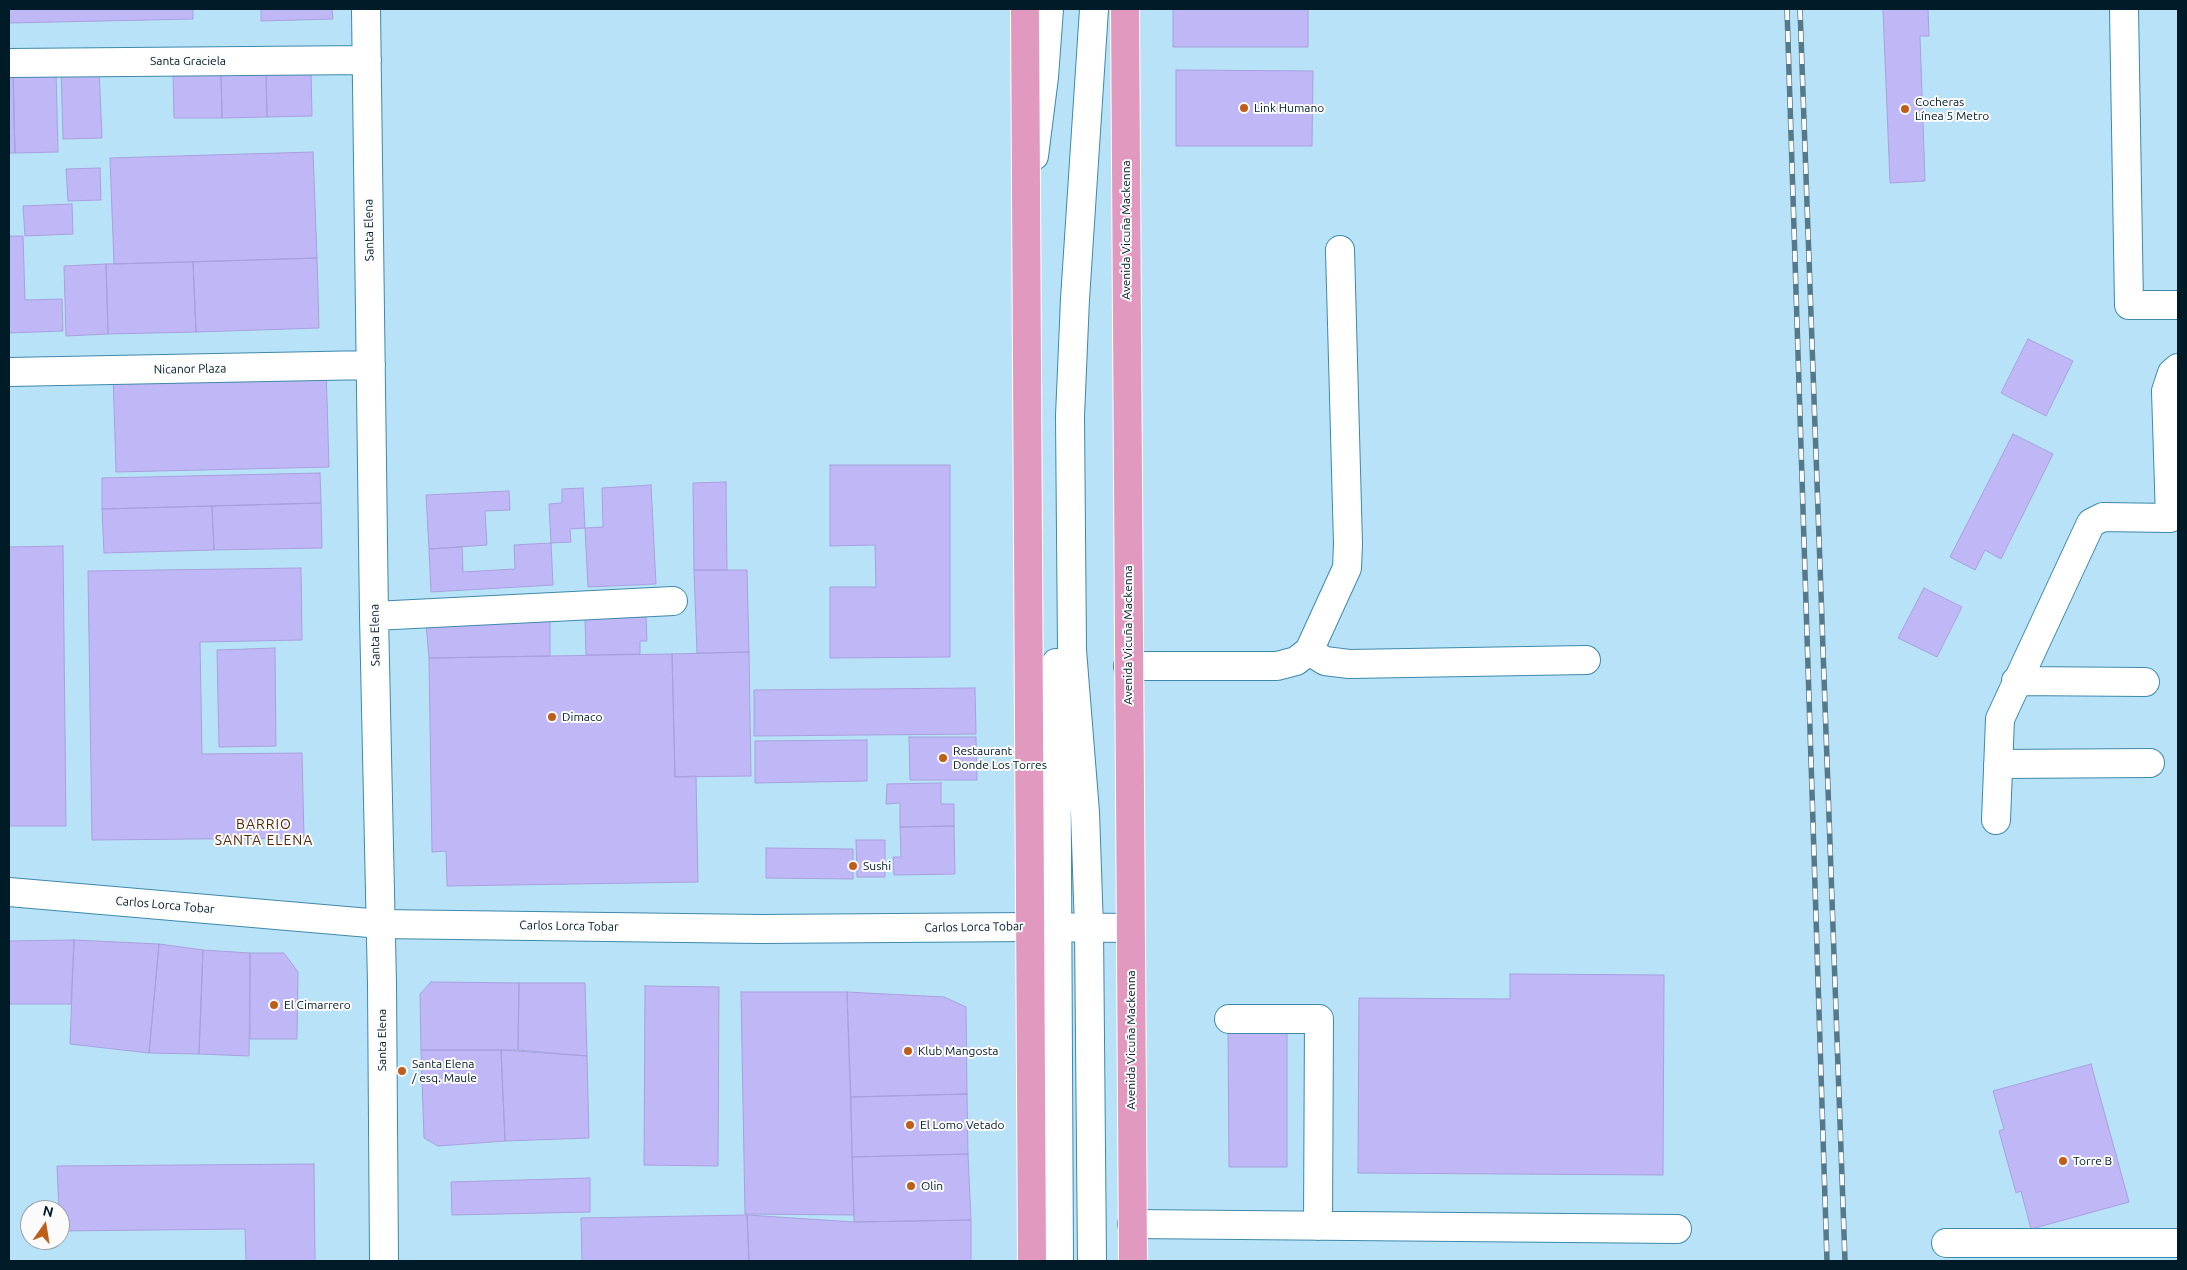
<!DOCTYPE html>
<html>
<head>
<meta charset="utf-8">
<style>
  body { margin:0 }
  #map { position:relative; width:2187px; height:1270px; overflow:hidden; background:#b7e2f8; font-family:Ubuntu,sans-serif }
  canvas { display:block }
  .frame { position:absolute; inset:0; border:10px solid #001b28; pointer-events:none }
  .north { position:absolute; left:20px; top:1200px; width:50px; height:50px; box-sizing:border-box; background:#fbfbfb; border:1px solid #97a1a7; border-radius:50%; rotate:13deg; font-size:14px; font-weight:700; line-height:20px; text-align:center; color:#001b28 }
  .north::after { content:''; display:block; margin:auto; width:18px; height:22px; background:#be5e19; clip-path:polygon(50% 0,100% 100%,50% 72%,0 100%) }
</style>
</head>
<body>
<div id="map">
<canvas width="2187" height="1270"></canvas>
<div class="frame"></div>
<div class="north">N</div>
</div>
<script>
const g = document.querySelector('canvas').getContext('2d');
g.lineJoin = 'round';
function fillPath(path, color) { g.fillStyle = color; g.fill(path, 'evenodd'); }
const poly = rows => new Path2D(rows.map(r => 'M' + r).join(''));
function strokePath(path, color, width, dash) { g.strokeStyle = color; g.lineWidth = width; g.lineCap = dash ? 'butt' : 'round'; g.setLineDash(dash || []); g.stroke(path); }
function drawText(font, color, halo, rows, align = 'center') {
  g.font = font + ' Ubuntu,sans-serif'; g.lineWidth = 4; g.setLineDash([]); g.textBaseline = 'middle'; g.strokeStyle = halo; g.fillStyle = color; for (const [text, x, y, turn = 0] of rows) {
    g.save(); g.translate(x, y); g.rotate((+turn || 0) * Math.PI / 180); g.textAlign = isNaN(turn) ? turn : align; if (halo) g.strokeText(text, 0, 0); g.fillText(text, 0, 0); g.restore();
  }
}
const building = poly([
  [9,9,193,9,193,19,9,23,9,9],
  [261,9,332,9,333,19,261,21,261,9],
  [1173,9,1308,9,1308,47,1173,47,1173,9],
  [1883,9,1928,9,1929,36,1920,36,1925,181,1890,183,1883,9],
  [99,68,102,138,63,139,61,69,99,68],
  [56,70,58,152,15,153,13,71,56,70],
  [1176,70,1313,71,1312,146,1176,146,1176,70],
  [9,71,13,71,15,153,9,153,9,71],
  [311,71,312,116,267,117,266,72,311,71],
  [266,72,267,117,222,118,221,73,266,72],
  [221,73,222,118,174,118,173,74,221,73],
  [313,152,317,258,114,264,110,158,313,152],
  [100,168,101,200,68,201,66,169,100,168],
  [72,204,73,234,25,236,23,206,72,204],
  [9,236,23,236,25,300,62,299,63,331,9,333,9,236],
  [317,258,319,328,196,332,193,262,317,258],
  [193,262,196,332,108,334,106,264,193,262],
  [106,264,108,334,66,336,64,266,106,264],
  [2028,339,2073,361,2046,416,2001,393,2028,339],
  [326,366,329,467,116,472,113,372,326,366],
  [2013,434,2053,454,2001,559,1985,550,1975,570,1950,557,2013,434],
  [830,465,950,465,950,657,830,658,830,587,876,587,875,545,830,546,830,465],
  [320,473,321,503,102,509,102,478,320,473],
  [726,482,727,570,694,570,693,483,726,482],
  [651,485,656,584,588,587,585,528,603,527,602,488,651,485],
  [583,488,585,528,570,529,571,542,551,543,549,504,562,503,562,489,583,488],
  [509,491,510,510,485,511,487,545,429,549,426,495,509,491],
  [321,503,322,548,214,550,212,506,321,503],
  [212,506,214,550,104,553,102,509,212,506],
  [551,543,553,585,431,592,429,549,462,547,463,572,515,569,514,545,551,543],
  [63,546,66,826,9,826,9,547,63,546],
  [301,568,302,640,200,642,202,754,302,753,304,838,92,840,88,571,301,568],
  [694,570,747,570,749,652,697,653,694,570],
  [1924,588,1962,607,1937,657,1898,638,1924,588],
  [646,617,647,641,640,641,640,654,586,655,585,619,646,617],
  [550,620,550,656,429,658,426,623,550,620],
  [275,648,276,746,219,747,217,650,275,648],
  [749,652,751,776,675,777,672,654,749,652],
  [672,654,675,777,696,776,698,882,447,886,446,851,432,852,429,658,672,654],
  [975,688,976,734,754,736,754,690,975,688],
  [909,737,976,737,977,780,910,780,909,737],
  [867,740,867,781,755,783,755,741,867,740],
  [941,783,941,804,954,804,954,826,900,827,900,803,886,804,887,784,941,783],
  [954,826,955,874,894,875,893,857,901,857,900,827,954,826],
  [856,840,885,840,885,877,857,877,856,840],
  [766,848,853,849,853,879,766,878,766,848],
  [74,940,159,944,149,1053,70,1044,74,940],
  [74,940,71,1004,9,1004,9,941,74,940],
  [159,944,203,950,199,1054,149,1053,159,944],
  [203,950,250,953,249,1056,199,1054,203,950],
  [250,953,284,953,298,972,297,1039,250,1039,250,953],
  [1510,974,1664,975,1663,1175,1358,1173,1359,998,1510,999,1510,974],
  [431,982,519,983,518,1050,421,1050,420,994,431,982],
  [519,983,585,983,587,1056,518,1050,519,983],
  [645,986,719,987,718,1166,644,1165,645,986],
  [741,992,847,992,854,1215,745,1214,741,992],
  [847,992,944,997,966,1007,967,1094,851,1097,847,992],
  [1228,1031,1287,1031,1287,1167,1229,1167,1228,1031],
  [421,1050,501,1050,505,1141,438,1146,424,1138,421,1050],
  [501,1050,587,1056,589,1138,505,1141,501,1050],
  [2091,1064,2129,1202,2031,1229,2021,1191,2016,1193,1999,1131,2004,1129,1993,1091,2091,1064],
  [967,1094,968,1154,852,1157,851,1097,967,1094],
  [968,1154,971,1220,854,1222,852,1157,968,1154],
  [314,1164,315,1261,246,1261,245,1229,60,1231,57,1166,314,1164],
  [590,1178,590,1212,452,1215,451,1182,590,1178],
  [747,1215,749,1261,582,1261,581,1218,747,1215],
  [747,1215,854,1222,971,1220,971,1261,749,1261,747,1215]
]);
const minor = poly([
  [366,9,374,616,382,984,384,1261],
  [2124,9,2129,305,2178,305],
  [9,63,367,60],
  [1034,156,1044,77,1049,9],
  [9,372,371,365],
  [374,616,673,601],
  [1309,651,1325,661,1349,664,1586,660],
  [1056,663,1059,1261],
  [1128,666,1277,666,1296,661,1309,651,1347,568,1348,544,1340,250],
  [2016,681,2145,682],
  [1998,764,2150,763],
  [1996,820,2000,719,2091,523,2103,517,2170,518,2166,391,2172,373,2178,368],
  [9,892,381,924,760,929,1030,927,1130,928],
  [1229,1019,1319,1019,1318,1226],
  [1132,1224,1677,1229],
  [1946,1243,2178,1243],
  [1092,1261,1089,928,1085,812,1072,650,1070,416,1075,299,1094,9]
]);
const major = poly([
  [1025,9,1032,1261],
  [1125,9,1133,1261]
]);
const rail = poly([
  [1787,9,1827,1261],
  [1800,9,1845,1261]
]);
const markers = [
  [1244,108,5,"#be5e19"],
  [1905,109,5,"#be5e19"],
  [552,717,5,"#be5e19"],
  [943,758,5,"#be5e19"],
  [853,866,5,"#be5e19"],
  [274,1005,5,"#be5e19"],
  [908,1051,5,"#be5e19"],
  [402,1071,5,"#be5e19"],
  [910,1125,5,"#be5e19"],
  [2063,1161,5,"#be5e19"],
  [911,1186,5,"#be5e19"]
];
const streetNames = [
  ["Santa Graciela",188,61],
  ["Santa Elena",369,230,-91],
  ["Avenida Vicuña Mackenna",1126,230,-90],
  ["Nicanor Plaza",190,369,-1],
  ["Santa Elena",375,635,-91],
  ["Avenida Vicuña Mackenna",1128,635,-90],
  ["Carlos Lorca Tobar",165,905,5],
  ["Carlos Lorca Tobar",569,926,1],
  ["Carlos Lorca Tobar",974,927,-1],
  ["Santa Elena",382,1040,-90],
  ["Avenida Vicuña Mackenna",1131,1040,-90]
];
const poiNames = [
  ["Cocheras",1915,102],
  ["Línea 5 Metro",1915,116],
  ["Link Humano",1254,108],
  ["Dimaco",562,717],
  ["Restaurant",953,751],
  ["Donde Los Torres",953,765],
  ["Sushi",863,866],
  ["El Cimarrero",284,1005],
  ["Klub Mangosta",918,1051],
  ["Santa Elena",412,1064],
  ["/ esq. Maule",412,1078],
  ["El Lomo Vetado",920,1125],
  ["Torre B",2073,1161],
  ["Olin",921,1186]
];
const neighbourhoodNames = [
  ["BARRIO",264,824],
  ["SANTA ELENA",264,840]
];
fillPath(building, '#c0b7f7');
strokePath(building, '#a8a0de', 1);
strokePath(minor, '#3f89aa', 30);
strokePath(major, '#fff', 30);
strokePath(minor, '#fff', 28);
strokePath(major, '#e299bf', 28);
strokePath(rail, '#56798a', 5.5);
strokePath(rail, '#fbfbfb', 4, [11]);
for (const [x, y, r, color] of markers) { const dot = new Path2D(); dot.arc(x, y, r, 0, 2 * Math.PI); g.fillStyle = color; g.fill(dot); strokePath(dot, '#fbfbfb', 2); }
drawText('12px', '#001b28', '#fbfbfb', streetNames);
drawText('12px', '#001b28', '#fbfbfb', poiNames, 'left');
g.letterSpacing = '1px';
drawText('14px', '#572909', '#fbfbfb', neighbourhoodNames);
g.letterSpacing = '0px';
</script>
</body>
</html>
